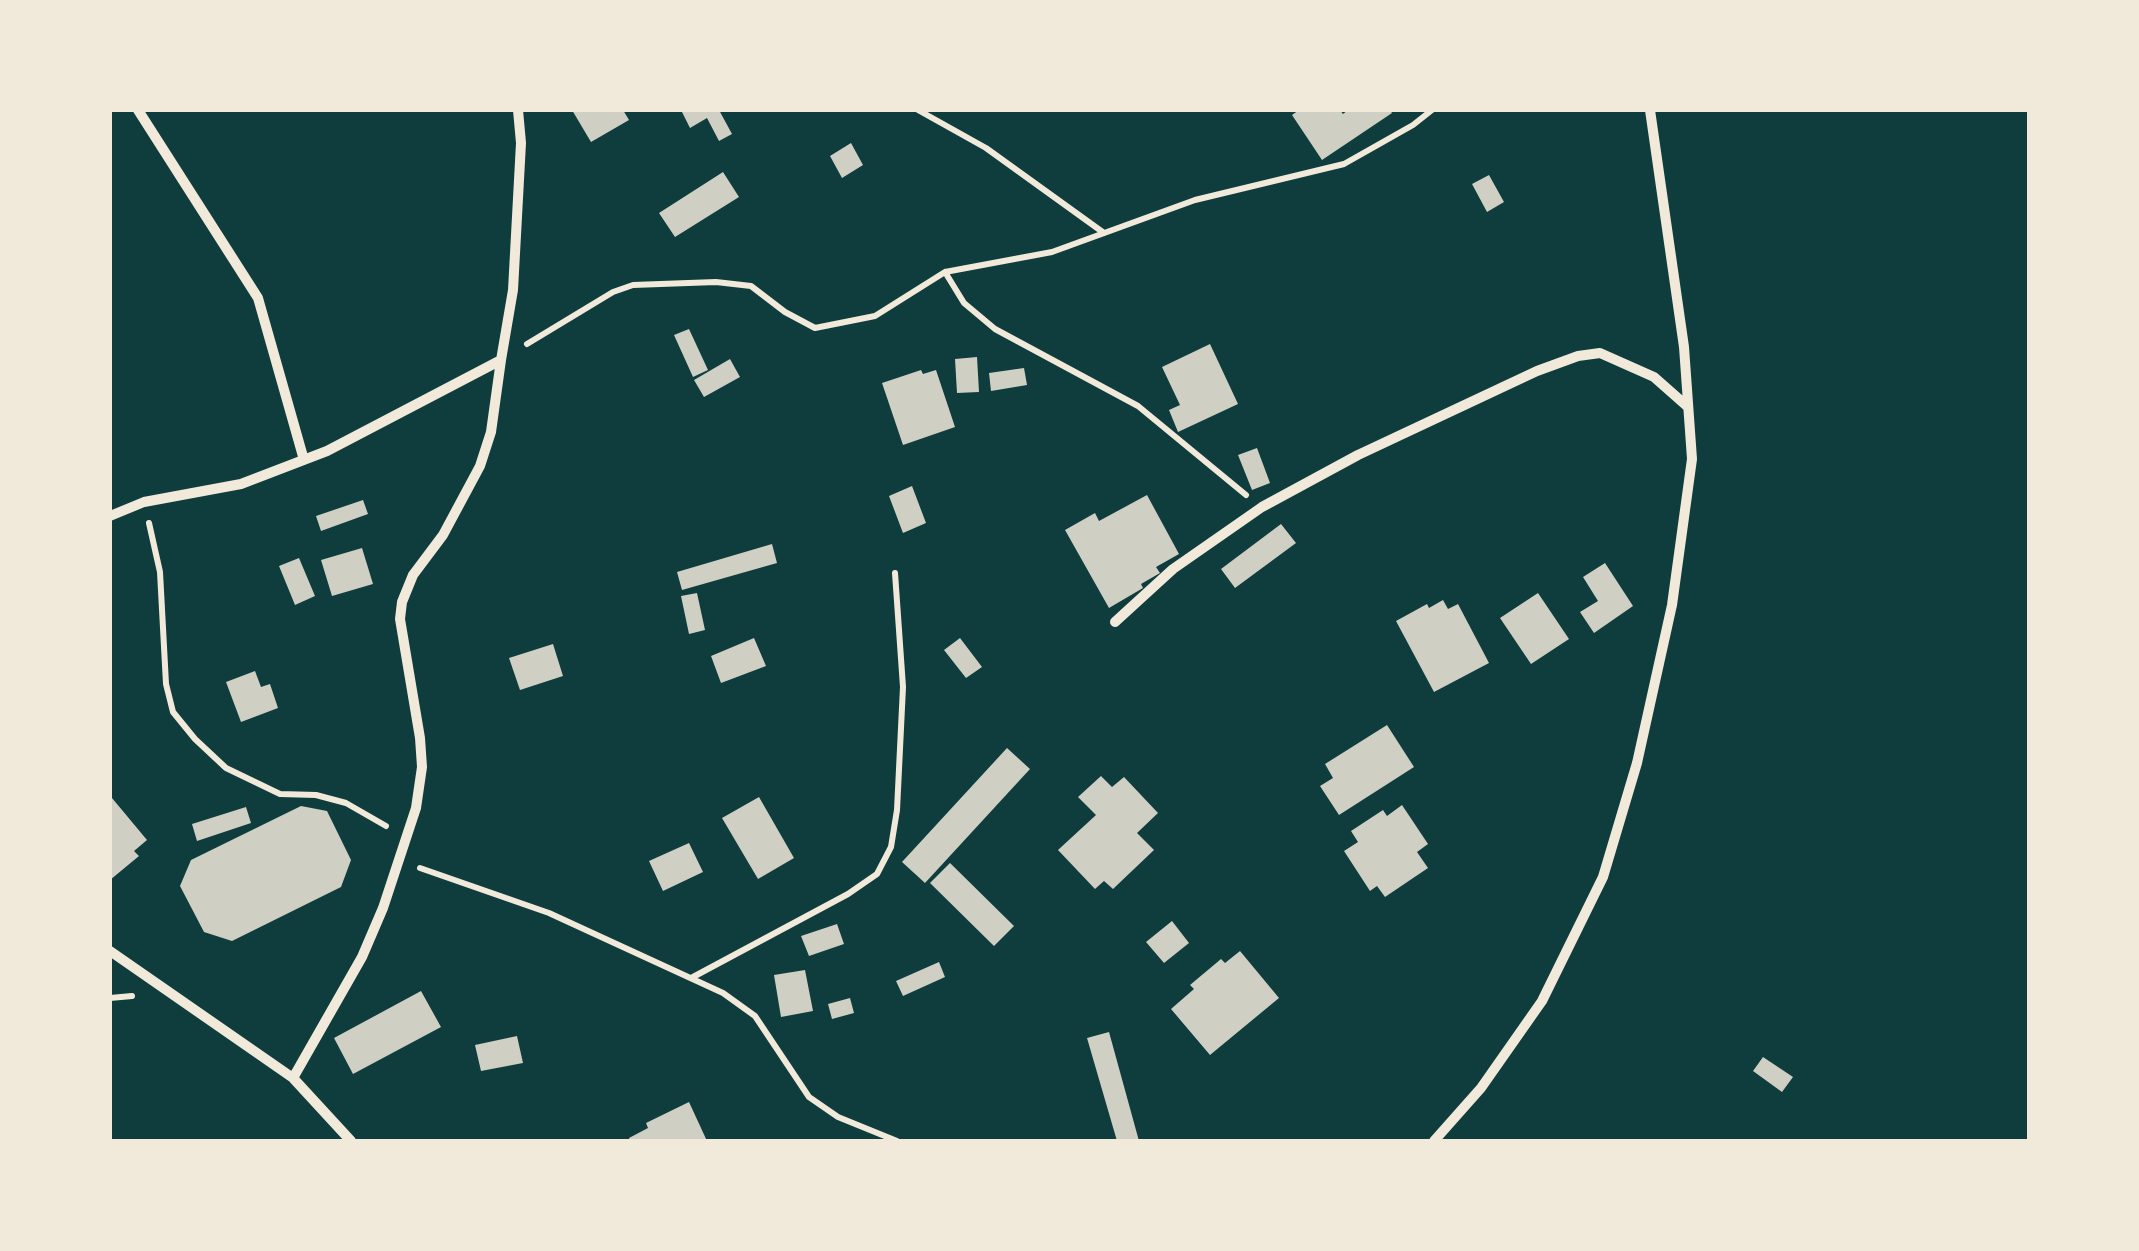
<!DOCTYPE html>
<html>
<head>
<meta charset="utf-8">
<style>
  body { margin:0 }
  #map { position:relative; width:2139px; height:1251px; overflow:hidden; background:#0f3d3e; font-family:Overpass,sans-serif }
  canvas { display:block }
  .frame { position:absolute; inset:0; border:112px solid #f1e9da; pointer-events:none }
</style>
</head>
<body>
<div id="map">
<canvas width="2139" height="1251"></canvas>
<div class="frame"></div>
</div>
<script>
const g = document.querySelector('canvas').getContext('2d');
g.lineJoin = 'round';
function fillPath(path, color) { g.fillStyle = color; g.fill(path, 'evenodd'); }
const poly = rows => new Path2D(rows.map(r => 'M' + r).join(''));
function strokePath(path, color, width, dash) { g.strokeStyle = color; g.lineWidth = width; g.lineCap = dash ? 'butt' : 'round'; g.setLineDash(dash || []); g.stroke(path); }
const building = poly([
  [572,110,623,110,629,120,591,142],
  [681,110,719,110,732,134,719,141,707,118,690,128],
  [1299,110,1340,110,1343,114,1348,110,1390,110,1392,113,1322,160,1292,115],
  [851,143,863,165,842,178,830,156],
  [723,172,739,197,675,237,659,213],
  [1489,175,1504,202,1487,212,1472,184],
  [689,329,708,370,693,377,674,335],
  [1210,344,1238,404,1178,432,1169,410,1180,405,1162,367],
  [977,357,979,392,957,393,955,359],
  [730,359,740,377,704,397,694,380],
  [1024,368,1027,385,991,391,989,373],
  [921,370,923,374,936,370,955,427,903,445,882,383],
  [1257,448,1270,483,1252,490,1238,455],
  [912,486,926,523,903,533,889,496],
  [1147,495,1179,554,1156,567,1160,573,1141,584,1143,588,1109,608,1065,530,1095,513,1099,521],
  [363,500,368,514,321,531,316,516],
  [1281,524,1296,543,1235,588,1221,569],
  [772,544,777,563,682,590,677,572],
  [362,548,373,584,332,596,321,560],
  [299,558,315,596,295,605,279,566],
  [1605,563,1633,606,1594,633,1580,612,1598,601,1583,577],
  [697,593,705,630,689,634,681,596],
  [1538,593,1569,639,1531,664,1500,618],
  [1443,600,1448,609,1458,604,1489,663,1434,692,1396,621,1427,604,1429,608],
  [754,638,766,666,721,683,711,656],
  [960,638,982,667,966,678,944,650],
  [553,644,563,676,520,690,509,658],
  [255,671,261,687,270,684,278,708,241,722,226,682],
  [1387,725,1414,767,1339,815,1320,786,1333,778,1325,764],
  [1007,748,1030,769,925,883,902,862],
  [1101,776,1112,787,1124,777,1158,813,1137,833,1154,850,1113,889,1104,881,1095,889,1058,850,1096,815,1078,797],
  [759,797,794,858,758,879,722,818],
  [112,798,147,840,134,851,139,856,110,880],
  [1402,805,1428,844,1417,852,1428,868,1385,897,1377,886,1370,891,1344,851,1358,842,1351,831,1383,810,1387,816],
  [301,806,327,811,351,860,341,887,232,941,204,932,180,886,191,860],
  [246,807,251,823,197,841,192,824],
  [689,843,703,872,663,891,649,861],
  [950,863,1014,926,994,946,930,883],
  [1172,921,1189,943,1164,963,1146,942],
  [837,924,844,944,809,956,801,936],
  [1240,951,1279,998,1210,1055,1171,1009,1194,989,1190,985,1221,959,1225,963],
  [939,962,945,977,903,996,896,981],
  [805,970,813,1011,781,1017,774,975],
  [421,991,441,1027,353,1074,334,1038],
  [850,998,854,1013,832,1019,828,1004],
  [1109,1032,1139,1141,1117,1141,1087,1038],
  [517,1036,523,1063,481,1071,475,1045],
  [1763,1057,1793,1077,1782,1092,1753,1071],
  [689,1102,707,1141,630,1141,629,1138,648,1128,646,1123]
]);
const path = poly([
  [918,110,986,148,1104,233],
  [945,272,964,303,995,329,1138,406,1246,495],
  [527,344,613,292,633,285,716,282,751,286,785,312,815,328,875,316,945,272,1052,252,1195,200,1344,164,1413,125,1432,110],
  [149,523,160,572,166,684,173,712,195,739,226,768,280,794,316,795,346,803,386,826],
  [420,868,549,913,723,993,755,1016,809,1097,838,1117,897,1141],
  [693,977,848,894,877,874,891,847,897,810,903,687,895,573],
  [110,998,132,996]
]);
const minor = poly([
  [138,110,258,298,304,460],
  [110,516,144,502,241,484,327,451,501,360,513,290,521,143,518,110],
  [1115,622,1173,569,1262,507,1358,455,1537,371,1578,356,1600,353,1654,377,1688,407],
  [110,951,293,1078,351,1141],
  [293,1078,362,957,383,908,416,808,422,767,420,738,400,619,402,602,413,575,443,535,480,466,491,432,501,360],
  [1434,1141,1481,1088,1542,1001,1603,877,1637,763,1672,605,1692,459,1684,347,1650,110]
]);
fillPath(building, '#cfcfc3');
strokePath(path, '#f1e9da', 6);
strokePath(minor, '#f1e9da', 10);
</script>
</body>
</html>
